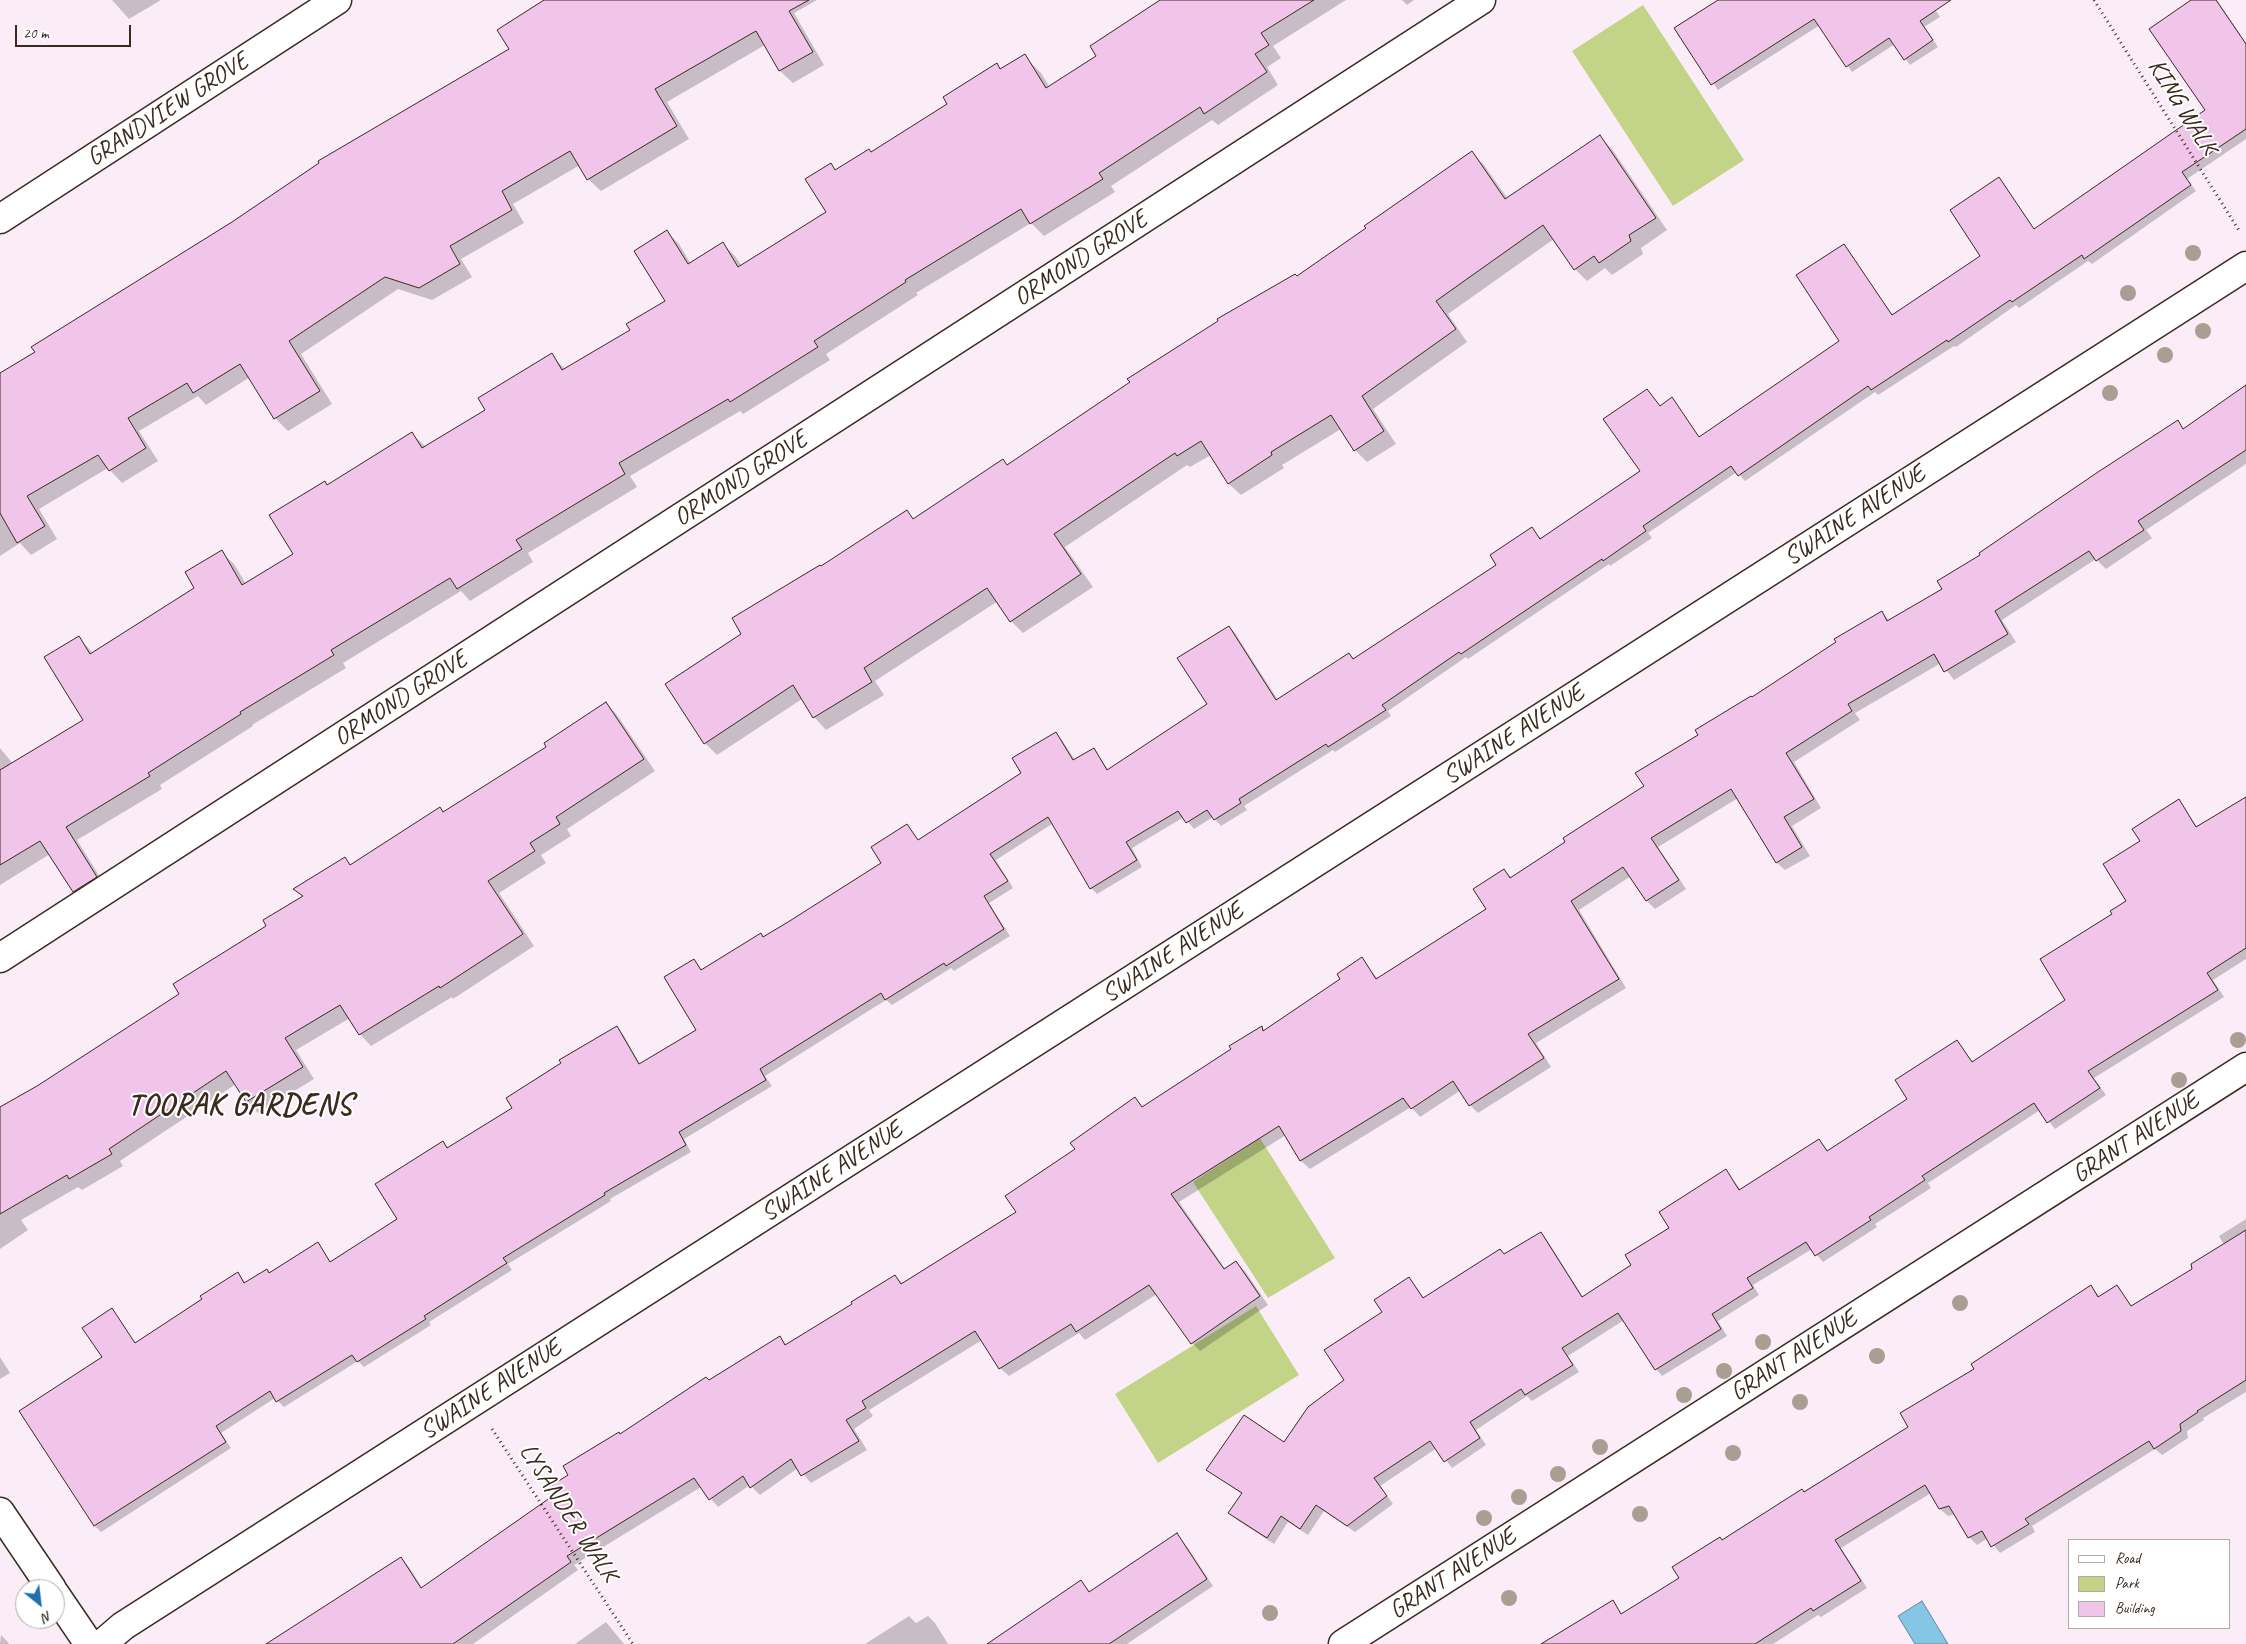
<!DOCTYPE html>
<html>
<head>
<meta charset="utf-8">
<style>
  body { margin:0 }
  #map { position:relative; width:2246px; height:1644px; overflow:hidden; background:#fbedf8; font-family:Caveat,sans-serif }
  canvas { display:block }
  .legend { position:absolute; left:2068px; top:1539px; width:162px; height:90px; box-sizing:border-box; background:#fff; border:1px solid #b1aaa5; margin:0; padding:6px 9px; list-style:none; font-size:15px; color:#3b2a1e }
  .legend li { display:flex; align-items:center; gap:10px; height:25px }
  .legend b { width:25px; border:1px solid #b1aaa5 }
  .north { position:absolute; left:15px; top:1579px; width:50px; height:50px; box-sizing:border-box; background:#fff; border:1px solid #b1aaa5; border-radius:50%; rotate:151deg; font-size:14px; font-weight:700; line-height:20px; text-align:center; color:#3b2a1e }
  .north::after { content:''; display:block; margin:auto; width:18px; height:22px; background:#1f6fb2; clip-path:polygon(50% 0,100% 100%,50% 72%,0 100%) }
  .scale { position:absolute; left:15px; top:25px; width:116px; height:22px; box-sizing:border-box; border:2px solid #3b2a1e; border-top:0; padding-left:6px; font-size:15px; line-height:18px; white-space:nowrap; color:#3b2a1e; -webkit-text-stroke:4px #fff; paint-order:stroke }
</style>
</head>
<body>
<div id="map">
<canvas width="2246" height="1644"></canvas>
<ul class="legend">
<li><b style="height:6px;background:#fff"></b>Road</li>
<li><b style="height:14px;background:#c3d488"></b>Park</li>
<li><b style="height:14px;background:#f1c4e9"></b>Building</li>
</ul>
<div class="north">N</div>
<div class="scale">20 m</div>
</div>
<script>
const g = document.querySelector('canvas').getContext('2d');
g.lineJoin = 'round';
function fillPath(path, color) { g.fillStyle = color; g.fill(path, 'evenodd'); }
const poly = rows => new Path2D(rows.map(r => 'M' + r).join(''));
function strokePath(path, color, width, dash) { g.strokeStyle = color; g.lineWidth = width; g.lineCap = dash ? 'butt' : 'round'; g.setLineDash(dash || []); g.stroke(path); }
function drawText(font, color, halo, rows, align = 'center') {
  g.font = font + ' Caveat,sans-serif'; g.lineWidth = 4; g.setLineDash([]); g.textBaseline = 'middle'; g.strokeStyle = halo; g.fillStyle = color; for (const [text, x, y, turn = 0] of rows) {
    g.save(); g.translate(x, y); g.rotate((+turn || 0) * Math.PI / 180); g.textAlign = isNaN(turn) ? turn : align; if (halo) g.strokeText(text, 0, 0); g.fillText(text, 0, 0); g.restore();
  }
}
const green = poly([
  [1643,5,1744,160,1673,206,1572,51],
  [1260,1138,1335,1258,1268,1298,1193,1182],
  [1256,1306,1299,1375,1158,1463,1115,1394]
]);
const water = poly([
  [1922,1601,1948,1644,1915,1644,1898,1616,1922,1601]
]);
const shadow = poly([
  [112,0,161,0,129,19],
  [547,0,817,0,794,13,824,65,793,83,780,71,765,45,667,102,689,139,601,191,588,179,580,165,513,204,524,223,461,259,472,277,432,300,398,289,301,354,332,404,288,431,275,418,250,377,206,405,198,396,139,431,158,461,122,483,108,468,39,509,57,539,31,555,20,543,0,556,0,374,511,50],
  [1163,0,1346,0,1273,46,1281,58,1267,67,1278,85,1218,125,1212,120,1111,186,1115,192,1044,236,1031,223,916,293,918,295,826,354,830,360,743,414,740,411,630,476,637,487,528,553,533,562,470,601,461,591,343,663,346,668,252,725,253,726,160,785,162,789,77,840,108,890,86,904,74,891,50,854,0,885,0,748,13,764,84,720,79,638,93,653,196,589,221,552,234,564,246,584,295,555,328,486,412,434,425,446,487,410,551,355,565,369,631,330,667,301,667,232,679,244,691,264,723,244,735,256,742,266,828,212,831,165,836,170,871,153,949,104,997,65,1001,70,1028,60,1041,73,1050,88,1098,56],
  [1402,0,1414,0,1407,5],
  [1721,0,1929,0,1940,17,1924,27,1938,47,1910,65,1895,44,1852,72,1820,25,1718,90,1676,29],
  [2193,0,2217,0,2246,43,2246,139,2187,179,2196,191,2092,264,2088,261,2019,308,2016,305,1956,347,1954,346,1878,395,1875,392,1745,481,1737,472,1648,533,1652,538,1610,566,1609,564,1468,659,1466,657,1388,711,1391,716,1335,752,1333,750,1244,806,1247,810,1221,826,1213,817,1194,829,1184,817,1132,848,1142,867,1097,894,1091,888,1052,824,996,860,1013,888,989,903,1010,936,954,971,951,968,892,1005,886,1000,765,1076,772,1086,684,1139,691,1152,610,1199,611,1201,508,1264,512,1270,429,1322,431,1325,364,1367,358,1361,284,1407,275,1398,221,1433,231,1448,101,1532,95,1526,21,1411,104,1358,112,1310,136,1344,238,1274,246,1283,267,1270,270,1274,317,1244,331,1262,399,1219,443,1143,449,1148,514,1109,616,1028,623,1034,640,1064,697,1030,694,960,703,971,761,934,764,938,883,863,907,826,919,841,1023,773,1056,733,1062,740,1075,760,1094,749,1109,771,1208,705,1229,627,1235,633,1278,700,1349,654,1355,660,1498,565,1531,528,1541,539,1641,472,1647,390,1661,407,1672,399,1700,438,1841,341,1844,245,1893,316,1982,256,1999,179,2035,230,2207,110],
  [1600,137,1612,149,1667,230,1641,248,1643,254,1612,275,1605,268,1587,281,1575,269,1554,239,1448,314,1467,342,1373,409,1396,444,1367,462,1355,450,1341,429,1282,465,1284,468,1241,495,1228,483,1211,455,1190,467,1187,465,1065,547,1093,587,1023,633,1011,621,998,601,875,681,884,695,826,730,814,717,802,699,717,755,705,743,743,634,821,567,907,512,915,520,1003,460,1008,466,1298,278,1472,153,1484,165,1508,199],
  [2246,387,2246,464,2146,530,2152,538,2106,569,2096,559,2002,620,2016,642,1954,680,1941,663,1855,713,1860,720,1794,762,1821,808,1792,826,1810,856,1785,870,1776,862,1738,798,1658,847,1686,889,1655,909,1647,901,1631,876,1579,910,1626,988,1536,1043,1551,1067,1478,1113,1470,1105,1461,1090,1420,1117,1411,1107,1310,1169,1301,1161,1286,1135,1179,1202,1226,1270,1236,1263,1245,1271,1268,1305,1200,1351,1192,1343,1157,1294,1085,1340,1079,1333,1009,1376,1000,1368,982,1340,869,1410,873,1416,854,1429,867,1450,811,1483,798,1468,760,1495,750,1485,718,1507,701,1487,574,1565,578,1570,473,1644,299,1644,401,1558,409,1567,423,1589,556,1496,570,1476,620,1435,780,1338,787,1345,854,1305,895,1276,903,1284,1018,1212,1076,1150,1135,1099,1144,1108,1233,1049,1262,1028,1265,1031,1342,980,1361,959,1378,979,1488,909,1504,870,1512,878,1567,842,1645,786,1700,735,1752,698,1881,612,1890,621,1944,589,1982,556,2177,422,2184,429],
  [606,703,617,715,655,771,567,829,571,836,541,855,546,863,499,893,534,946,453,999,452,997,371,1046,360,1034,350,1018,296,1050,314,1079,258,1113,247,1102,236,1084,120,1161,123,1166,82,1190,78,1187,21,1220,28,1230,0,1249,0,1108,38,1087,181,994,303,897,295,889,345,859,351,865,440,808,444,813,548,747],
  [2246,798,2246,959,2213,980,2224,997,2094,1078,2106,1095,2055,1129,2040,1110,1928,1183,1931,1188,1875,1224,1877,1227,1823,1262,1812,1249,1753,1285,1759,1295,1718,1321,1727,1336,1662,1376,1656,1369,1624,1320,1568,1356,1579,1372,1532,1401,1527,1396,1476,1430,1486,1445,1452,1468,1437,1448,1380,1486,1393,1504,1355,1532,1324,1511,1308,1535,1288,1522,1274,1544,1237,1520,1230,1513,1242,1494,1208,1470,1284,1444,1346,1381,1384,1312,1409,1279,1425,1299,1541,1233,1547,1240,1583,1297,1633,1265,1726,1171,1741,1190,1819,1140,1829,1152,1909,1099,1957,1041,1973,1062,2066,1000,2114,914,2128,901,2142,841,2179,801,2198,828],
  [2246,1219,2246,1392,2203,1418,2204,1420,2187,1431,2188,1438,2162,1455,2155,1449,2032,1526,2035,1532,2000,1553,1988,1538,1977,1545,1969,1537,1955,1514,1948,1516,1940,1509,1931,1493,1841,1548,1867,1588,1821,1617,1818,1615,1773,1644,1723,1644,1723,1541,1909,1427,1976,1369,2091,1287,2100,1297,2117,1286,2132,1307,2194,1269,2224,1245,2219,1236],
  [0,1357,10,1373,0,1379],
  [1180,1540,1188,1548,1213,1586,1127,1644,989,1644,1081,1582,1091,1593],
  [909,1616,916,1623,928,1616,935,1623,948,1644,865,1644],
  [606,1622,624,1644,575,1644],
  [1,1635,7,1641,9,1644,0,1644]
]);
const building = poly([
  [544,0,809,0,789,11,813,52,779,71,756,31,655,89,677,126,587,180,570,151,502,191,512,210,450,246,460,264,419,288,385,277,289,341,320,391,274,419,240,364,193,393,187,383,128,418,146,448,109,471,98,455,27,496,45,526,17,543,0,513,0,373,35,352,31,347,232,222,319,163,318,161,509,49,497,30,544,0],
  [1160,0,1314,0,1261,33,1269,45,1255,54,1267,72,1204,114,1200,107,1099,173,1103,179,1030,224,1021,209,905,280,906,282,814,341,818,347,730,402,728,399,619,463,625,474,516,540,522,549,457,589,450,578,331,650,334,655,240,712,241,714,148,773,150,776,66,827,97,877,73,892,40,841,0,865,0,770,83,720,44,657,79,636,90,654,194,588,185,572,222,550,242,585,293,554,269,515,325,481,327,485,412,432,422,448,485,410,478,398,552,353,562,370,630,330,626,324,665,301,634,251,667,230,688,264,723,242,738,267,826,212,805,179,831,163,835,170,869,149,871,152,947,104,943,97,997,63,1000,69,1025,54,1046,88,1096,56,1090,46,1160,0],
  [1718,0,1951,0,1920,21,1933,40,1904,60,1889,38,1846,67,1814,19,1711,85,1674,28,1718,0],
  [2191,0,2216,0,2246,44,2246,129,2182,172,2191,185,2084,259,2082,255,2012,302,2010,300,1948,342,1947,340,1871,390,1868,386,1738,476,1731,466,1643,526,1646,531,1603,561,1602,559,1461,654,1459,652,1382,705,1386,710,1328,747,1326,744,1239,799,1241,803,1214,820,1207,810,1186,823,1178,811,1126,842,1137,860,1090,889,1048,817,990,854,1008,881,984,896,1004,929,946,966,944,963,885,1000,881,993,760,1069,766,1080,679,1132,686,1145,604,1193,605,1195,503,1258,507,1263,424,1316,426,1319,357,1362,352,1355,276,1402,270,1391,216,1426,226,1442,94,1526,19,1411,102,1357,82,1328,112,1308,135,1343,202,1299,200,1296,238,1272,244,1283,267,1269,269,1273,318,1242,330,1262,397,1219,375,1184,443,1141,447,1148,512,1108,506,1098,561,1063,559,1060,617,1026,639,1064,696,1030,664,977,694,959,701,970,761,933,763,937,788,922,881,863,871,847,907,824,918,840,1021,773,1012,758,1056,732,1073,760,1094,748,1107,770,1207,704,1177,658,1229,626,1276,700,1349,653,1353,659,1496,565,1490,555,1532,527,1540,539,1640,471,1603,419,1647,389,1660,406,1672,397,1699,437,1839,341,1796,275,1844,244,1892,315,1980,256,1950,210,1999,177,2034,229,2205,110,2149,29,2191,0],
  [1600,135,1656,218,1629,235,1631,241,1599,263,1594,256,1574,270,1543,225,1436,301,1456,329,1362,396,1384,431,1354,451,1331,415,1271,452,1272,455,1228,484,1201,441,1177,456,1175,453,1054,534,1081,574,1010,622,987,588,864,668,872,682,813,718,793,685,704,744,665,684,741,634,732,618,820,565,821,566,907,510,913,519,1003,459,1007,465,1130,382,1127,379,1218,321,1217,319,1295,274,1297,276,1366,228,1364,226,1472,151,1505,199,1600,135],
  [2246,385,2246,450,2138,521,2144,530,2096,561,2089,551,1995,611,2008,634,1944,672,1934,654,1848,704,1852,711,1786,753,1814,799,1784,817,1802,847,1776,863,1731,789,1651,838,1679,880,1646,901,1623,867,1571,901,1619,979,1528,1034,1544,1058,1469,1106,1453,1081,1411,1109,1403,1098,1300,1161,1279,1126,1171,1194,1224,1269,1236,1261,1260,1296,1191,1344,1149,1285,1076,1332,1071,1324,999,1369,975,1331,862,1401,866,1408,846,1420,859,1441,801,1476,791,1459,750,1488,743,1476,709,1500,694,1478,567,1556,571,1562,453,1644,266,1644,401,1557,421,1588,554,1495,549,1487,568,1475,563,1466,619,1432,620,1434,706,1377,709,1380,780,1336,785,1345,852,1304,851,1302,895,1275,901,1284,1016,1212,1005,1196,1075,1149,1070,1143,1135,1097,1142,1107,1231,1049,1229,1046,1262,1026,1263,1031,1340,979,1337,974,1362,957,1376,979,1486,909,1473,889,1504,869,1510,878,1565,842,1563,838,1644,786,1635,773,1698,735,1695,730,1751,696,1752,697,1836,642,1834,639,1882,611,1887,621,1942,589,1937,581,1980,555,1979,553,2098,472,2178,420,2183,429,2246,385],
  [606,702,644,759,556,817,560,824,530,843,535,851,488,881,523,934,440,988,439,986,359,1035,340,1005,285,1038,303,1067,246,1102,226,1071,109,1149,112,1154,69,1179,67,1175,0,1214,0,1107,37,1086,179,994,173,984,266,926,263,920,303,896,293,889,345,857,350,865,440,807,443,812,546,747,544,743,606,702],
  [2246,797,2246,948,2207,973,2218,990,2088,1071,2100,1088,2047,1123,2034,1103,1922,1176,1925,1180,1869,1217,1871,1220,1815,1256,1806,1242,1747,1278,1753,1288,1712,1314,1721,1329,1655,1370,1618,1313,1562,1348,1573,1365,1525,1395,1521,1389,1470,1422,1480,1438,1444,1462,1430,1441,1374,1478,1387,1496,1347,1526,1316,1505,1300,1529,1281,1516,1267,1538,1228,1513,1242,1493,1206,1470,1244,1415,1284,1442,1308,1407,1344,1380,1324,1350,1382,1312,1374,1300,1409,1277,1423,1298,1500,1249,1504,1254,1541,1232,1582,1297,1631,1265,1625,1255,1669,1228,1659,1212,1726,1169,1739,1190,1819,1139,1827,1151,1907,1099,1895,1080,1957,1040,1972,1062,2065,1000,2040,959,2112,914,2110,911,2126,901,2103,864,2140,841,2132,829,2179,799,2196,827,2246,797],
  [2246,1230,2246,1380,2197,1411,2198,1412,2180,1424,2181,1431,2154,1449,2149,1441,2025,1519,2029,1524,1991,1547,1982,1531,1968,1538,1949,1506,1939,1509,1925,1485,1835,1540,1861,1581,1813,1611,1811,1608,1755,1644,1541,1644,1613,1600,1621,1614,1679,1578,1672,1567,1720,1537,1722,1540,1802,1489,1804,1492,1908,1427,1900,1413,1974,1369,1971,1364,2091,1285,2098,1297,2117,1285,2131,1306,2192,1269,2191,1264,2246,1230],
  [1177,1533,1207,1579,1109,1644,987,1644,1081,1580,1089,1592,1177,1533]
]);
const path = poly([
  [2094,0,2240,232],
  [492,1429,633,1644]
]);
const street = poly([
  [0,219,337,0],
  [0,958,1481,0],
  [0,1512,52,1589],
  [55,1594,89,1644],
  [102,1644,123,1626,2246,266],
  [1343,1644,2246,1067]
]);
const trees = [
  [2193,253],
  [2128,293],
  [2203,331],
  [2165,355],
  [2110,393],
  [2238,1040],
  [2179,1080],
  [1960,1303],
  [1763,1342],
  [1877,1356],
  [1724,1371],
  [1684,1395],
  [1800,1402],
  [1600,1447],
  [1733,1453],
  [1558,1474],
  [1519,1497],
  [1640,1514],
  [1484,1518],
  [1509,1598],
  [1270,1613]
];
const streetNames = [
  ["KING WALK",2182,107,58],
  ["GRANDVIEW GROVE",168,110,-33],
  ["ORMOND GROVE",1081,259,-33],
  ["ORMOND GROVE",741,479,-33],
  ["SWAINE AVENUE",1855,516,-33],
  ["ORMOND GROVE",401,699,-33],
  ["SWAINE AVENUE",1514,735,-33],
  ["SWAINE AVENUE",1173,953,-33],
  ["GRANT AVENUE",2136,1138,-33],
  ["SWAINE AVENUE",832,1172,-33],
  ["GRANT AVENUE",1794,1356,-33],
  ["SWAINE AVENUE",491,1390,-33],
  ["LYSANDER WALK",568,1513,57],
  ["GRANT AVENUE",1453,1574,-33]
];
const districtNames = [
  ["TOORAK GARDENS",240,1106]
];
fillPath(green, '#c3d488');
fillPath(water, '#85c6e6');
strokePath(water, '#678896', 1);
fillPath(shadow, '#0003');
fillPath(building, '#f1c4e9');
strokePath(building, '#3b2a1e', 1);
strokePath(street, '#3b2a1e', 31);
strokePath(path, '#3b2a1e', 3, [1, 4]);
strokePath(street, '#fff', 28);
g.fillStyle = '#a89e92';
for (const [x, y] of trees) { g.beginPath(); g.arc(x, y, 8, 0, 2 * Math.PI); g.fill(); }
drawText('25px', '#3b2a1e', '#fff', streetNames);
g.letterSpacing = '1px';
drawText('bold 30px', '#3b2a1e', '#fff', districtNames);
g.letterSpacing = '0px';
</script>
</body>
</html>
